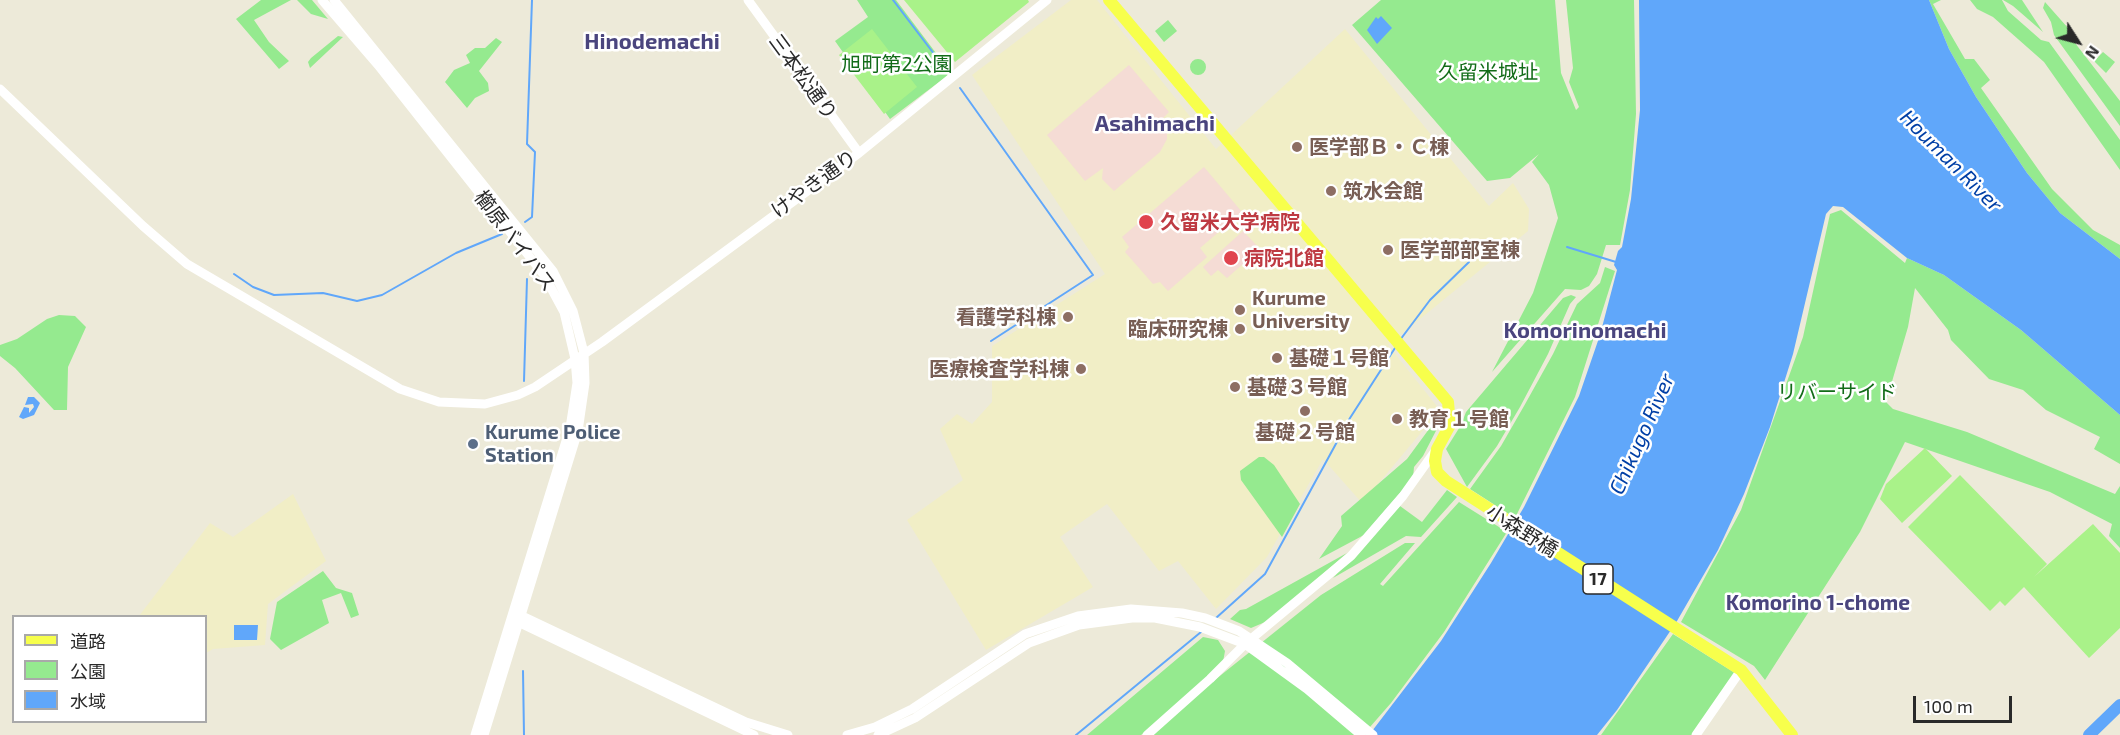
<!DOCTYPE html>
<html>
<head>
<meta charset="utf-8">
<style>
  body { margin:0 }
  #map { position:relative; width:2120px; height:735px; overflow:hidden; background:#edead9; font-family:"Exo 2","Noto Sans JP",sans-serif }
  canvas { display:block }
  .legend { position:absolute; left:12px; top:615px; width:195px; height:108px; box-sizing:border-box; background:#fff; border:2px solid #a9a9a9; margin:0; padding:8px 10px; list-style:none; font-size:18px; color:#292929 }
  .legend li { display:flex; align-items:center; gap:12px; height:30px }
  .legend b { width:30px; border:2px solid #a9a9a9 }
  .north { position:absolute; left:2048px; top:12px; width:60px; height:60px; -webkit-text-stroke:4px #fff; paint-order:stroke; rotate:126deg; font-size:16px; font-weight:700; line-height:24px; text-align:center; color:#292929 }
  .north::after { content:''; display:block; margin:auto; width:21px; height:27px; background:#292929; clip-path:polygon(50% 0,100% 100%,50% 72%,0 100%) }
  .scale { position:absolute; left:1913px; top:696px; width:99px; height:27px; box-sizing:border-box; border:3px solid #292929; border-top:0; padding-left:8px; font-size:18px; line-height:21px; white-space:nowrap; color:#292929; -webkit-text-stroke:4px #fff; paint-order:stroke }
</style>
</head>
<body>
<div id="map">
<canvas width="2120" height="735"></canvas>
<ul class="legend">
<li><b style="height:8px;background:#f7ff4c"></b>道路</li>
<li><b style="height:16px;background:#95ea8f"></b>公園</li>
<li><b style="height:16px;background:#60a7fa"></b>水域</li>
</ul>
<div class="north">N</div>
<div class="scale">100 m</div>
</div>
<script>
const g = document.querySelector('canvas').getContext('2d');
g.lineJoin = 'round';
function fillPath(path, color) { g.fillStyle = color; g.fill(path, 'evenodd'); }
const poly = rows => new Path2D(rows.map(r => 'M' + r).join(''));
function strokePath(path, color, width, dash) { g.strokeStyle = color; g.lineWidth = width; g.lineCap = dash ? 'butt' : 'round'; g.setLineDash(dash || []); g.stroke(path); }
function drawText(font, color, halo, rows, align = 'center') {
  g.font = font + ' "Exo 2","Noto Sans JP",sans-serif'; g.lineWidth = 5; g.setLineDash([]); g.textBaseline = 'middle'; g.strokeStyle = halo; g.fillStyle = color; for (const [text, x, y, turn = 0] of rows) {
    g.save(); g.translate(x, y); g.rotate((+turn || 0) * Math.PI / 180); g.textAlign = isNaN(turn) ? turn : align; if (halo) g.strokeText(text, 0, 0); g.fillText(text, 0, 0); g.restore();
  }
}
const education = poly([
  [1071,0,1097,0,1216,149,1345,29,1489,206,1513,183,1529,209,1528,231,1388,345,1440,410,1362,503,1323,459,1267,557,1216,609,1178,561,1159,571,1107,504,1060,537,1093,587,986,650,907,520,963,480,940,429,957,414,972,424,992,402,992,346,1105,274,972,75],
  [293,494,326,561,268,604,265,645,213,649,206,653,206,616,139,616,210,523,233,537]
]);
const medical = poly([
  [1129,65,1169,112,1163,118,1167,125,1167,139,1160,152,1114,191,1102,179,1103,168,1085,181,1047,135],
  [1204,167,1242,212,1200,248,1207,257,1168,291,1160,282,1153,284,1125,252,1129,247,1122,237],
  [1243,231,1260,249,1227,278,1218,270,1211,276,1203,267]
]);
const green = poly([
  [261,0,291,0,254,20,269,42,289,61,279,69,236,19],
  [297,0,312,0,328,19,311,14],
  [857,0,896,0,951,73,890,119,835,41,868,17],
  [1381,0,1555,0,1561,73,1576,110,1579,107,1569,82,1573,68,1566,0,1634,0,1636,114,1630,190,1620,245,1606,245,1597,274,1589,286,1581,290,1565,289,1492,372,1533,293,1558,218,1549,185,1532,162,1539,154,1510,178,1487,181,1352,25],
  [1929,0,1941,0,1933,4,1965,59,1974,59,1990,80,1981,88,2052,189,2093,230,2120,245,2120,259,2060,213,2027,173,1976,97,1949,49],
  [1970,0,2002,0,2008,11,2041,40,2049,42,2120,140,2120,170,2044,62,1993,17,1977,9],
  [2003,0,2022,0,2043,32,2013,6],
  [2045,2,2076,37,2075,43,2120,101,2120,126,2054,35,2051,22,2043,8],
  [1168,20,1177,31,1164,42,1155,31],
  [338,36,343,37,310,68,308,62,311,58],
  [496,38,502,42,479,71,488,83,489,91,475,98,467,108,445,82,454,70,470,63,466,55,475,48,485,48],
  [2103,52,2115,62,2106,73,2094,61],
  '1190 67a8 8 0 1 1 16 0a8 8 0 1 1-16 0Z',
  [1841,210,1905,263,1907,258,1944,275,2021,330,2120,415,2120,464,2094,449,2100,437,2046,410,2023,390,1989,379,1951,340,1948,330,1915,288,1908,327,1886,402,1893,409,1967,432,2115,494,2120,486,2120,548,2109,536,2112,524,2050,492,1905,442,1860,532,1765,680,1754,666,1681,622,1741,510,1803,337,1830,214],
  [1605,267,1615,271,1575,397,1515,518,1470,489,1501,446,1524,406,1553,354,1577,304,1600,283],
  [1571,295,1576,297,1570,304,1548,354,1520,407,1497,446,1467,487,1446,449,1461,425,1466,412,1563,298],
  [59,315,75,316,86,327,68,367,67,410,54,410,15,368,0,356,0,345,17,339,47,319],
  [1443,410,1440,423,1423,456,1414,467,1413,478,1364,535,1319,559,1342,526,1341,516,1407,459],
  [1259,457,1264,457,1274,465,1300,504,1282,537,1241,480,1240,471],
  [1447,490,1457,497,1421,537,1406,536,1333,578,1400,506,1422,522],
  [1459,502,1507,532,1444,632,1391,703,1363,735,1146,735,1321,595,1405,543,1415,543,1380,584,1383,586],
  [1347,553,1270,620,1251,628,1230,619,1240,610,1246,609],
  [323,571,336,588,352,593,359,615,351,618,341,593,322,600,329,623,281,650,270,639,277,602],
  [1673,634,1735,673,1693,735,1601,735],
  [1203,637,1218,640,1225,651,1223,662,1165,716,1141,735,1087,735]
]);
const pitch = poly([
  [904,0,1028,0,1029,2,955,62],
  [872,29,917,87,884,114,839,55],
  [1925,448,1952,476,1902,523,1880,499,1886,484],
  [1960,475,2047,564,2034,577,2093,524,2120,553,2120,628,2089,658,2024,587,2005,606,2000,601,1990,611,1908,527]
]);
const water = poly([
  [1639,0,1929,0,1949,49,1976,97,2027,173,2060,213,2120,259,2120,415,2021,330,1944,275,1907,258,1843,207,1833,206,1826,214,1793,354,1770,427,1744,494,1718,550,1677,621,1617,710,1597,735,1369,735,1441,641,1491,563,1524,507,1579,396,1600,335,1617,270,1614,265,1618,251,1622,247,1631,199,1640,110],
  [1381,16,1392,28,1377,44,1367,30,1376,17,1378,19],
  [28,397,34,397,40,403,34,415,23,419,19,417,24,407,29,408,29,413,34,407,33,404,25,405],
  [234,625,258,625,257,640,234,640]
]);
const stream = poly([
  [893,0,947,71],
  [960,88,1093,275,991,341],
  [525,222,532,217,535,152,527,144,532,0],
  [1567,247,1616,262],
  [234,274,253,287,274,295,323,293,357,301,382,295,456,253,502,234],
  [1400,340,1430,300,1469,262],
  [524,381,527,279],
  [1216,618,1265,574,1350,418,1395,348],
  [523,671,524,735],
  [1076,735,1201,632]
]);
const river = poly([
  [2089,735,2120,705]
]);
const tertiary = poly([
  [322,0,378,65,544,275,564,312,575,359,577,383,570,428,475,735],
  [334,0,553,271,573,311,584,353,585,383,578,431,484,735],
  [748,0,859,153],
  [0,89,143,226,187,264,400,389,439,402,485,404,518,395,535,387,602,342,859,153,1047,0],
  [518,614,746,722,788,735],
  [517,618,520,623,754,735],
  [847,735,875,727,912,709,1025,634,1078,616,1131,609,1182,613,1205,618,1239,631,1287,663,1373,735],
  [878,735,915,718,1029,643,1079,625,1132,618,1155,618,1200,627,1245,644,1307,689,1361,735],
  [1147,735,1210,679,1245,644,1351,556,1403,496,1435,451],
  [1696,735,1741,670]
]);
const primary = poly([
  [1109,0,1448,402,1450,425,1437,449,1435,461,1437,472,1446,481,1741,670,1792,735]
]);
const markers = [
  [1297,147,6,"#8d6e63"],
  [1331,191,6,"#8d6e63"],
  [1146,222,8,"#e0444e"],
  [1388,250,6,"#8d6e63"],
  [1231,258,8,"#e0444e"],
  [1240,310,6,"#8d6e63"],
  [1068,317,6,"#8d6e63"],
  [1240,329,6,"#8d6e63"],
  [1277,358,6,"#8d6e63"],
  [1081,369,6,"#8d6e63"],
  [1235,387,6,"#8d6e63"],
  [1305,411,6,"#8d6e63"],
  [1397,419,6,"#8d6e63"],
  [473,444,6,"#5c6f8a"]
];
const shields = [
  [1598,579,30]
];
const shieldNames = [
  ["17",1598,579]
];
const parkNames = [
  ["旭町第2公園",897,64],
  ["久留米城址",1488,72],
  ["リバーサイド",1837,392]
];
const streetNames = [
  ["三本松通り",803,77,54],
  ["けやき通り",814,184,-36],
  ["櫛原バイパス",515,241,53],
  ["小森野橋",1522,531,32]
];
const educationNames = [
  ["医学部Ｂ・Ｃ棟",1309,147],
  ["筑水会館",1343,191],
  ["医学部部室棟",1400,250],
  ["Kurume",1252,298],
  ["University",1252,321],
  ["看護学科棟",1056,317,"right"],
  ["臨床研究棟",1228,329,"right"],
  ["基礎１号館",1289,358],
  ["医療検査学科棟",1069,369,"right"],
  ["基礎３号館",1247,387],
  ["教育１号館",1409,419],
  ["基礎２号館",1305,432,"center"]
];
const healthNames = [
  ["久留米大学病院",1160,222],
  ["病院北館",1244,258]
];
const serviceNames = [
  ["Kurume Police",485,432],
  ["Station",485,455]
];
const waterNames = [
  ["Houman River",1951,161,45],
  ["Chikugo River",1642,434,-66]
];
const neighbourhoodNames = [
  ["Komorino 1-chome",1818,603]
];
const quarterNames = [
  ["Hinodemachi",652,42],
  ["Asahimachi",1155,124],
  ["Komorinomachi",1585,331]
];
fillPath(education, '#f1eec6');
fillPath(medical, '#f5dcd5');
fillPath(green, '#95ea8f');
fillPath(pitch, '#a9f289');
fillPath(water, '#60a7fa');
strokePath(stream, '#60a7fa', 2);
strokePath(river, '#60a7fa', 12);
strokePath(tertiary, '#fff', 9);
strokePath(primary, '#f7ff4c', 12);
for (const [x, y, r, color] of markers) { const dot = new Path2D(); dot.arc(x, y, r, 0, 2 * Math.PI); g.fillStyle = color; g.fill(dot); strokePath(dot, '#fff', 2); }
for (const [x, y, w] of shields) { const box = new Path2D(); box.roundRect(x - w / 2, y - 15, w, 30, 4.5); g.fillStyle = '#fff'; g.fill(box); strokePath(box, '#292929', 1.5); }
drawText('bold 18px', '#292929', null, shieldNames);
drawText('20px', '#126c18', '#fff', parkNames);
drawText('20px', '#292929', '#fff', streetNames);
drawText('bold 20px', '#785e54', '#fff', educationNames, 'left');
drawText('bold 20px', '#be3a42', '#fff', healthNames, 'left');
drawText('bold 20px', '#4e5e75', '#fff', serviceNames, 'left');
drawText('italic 21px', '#003fa6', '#fff', waterNames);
drawText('bold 21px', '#4a457e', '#fff', neighbourhoodNames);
drawText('bold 22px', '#4a457e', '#fff', quarterNames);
</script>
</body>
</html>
